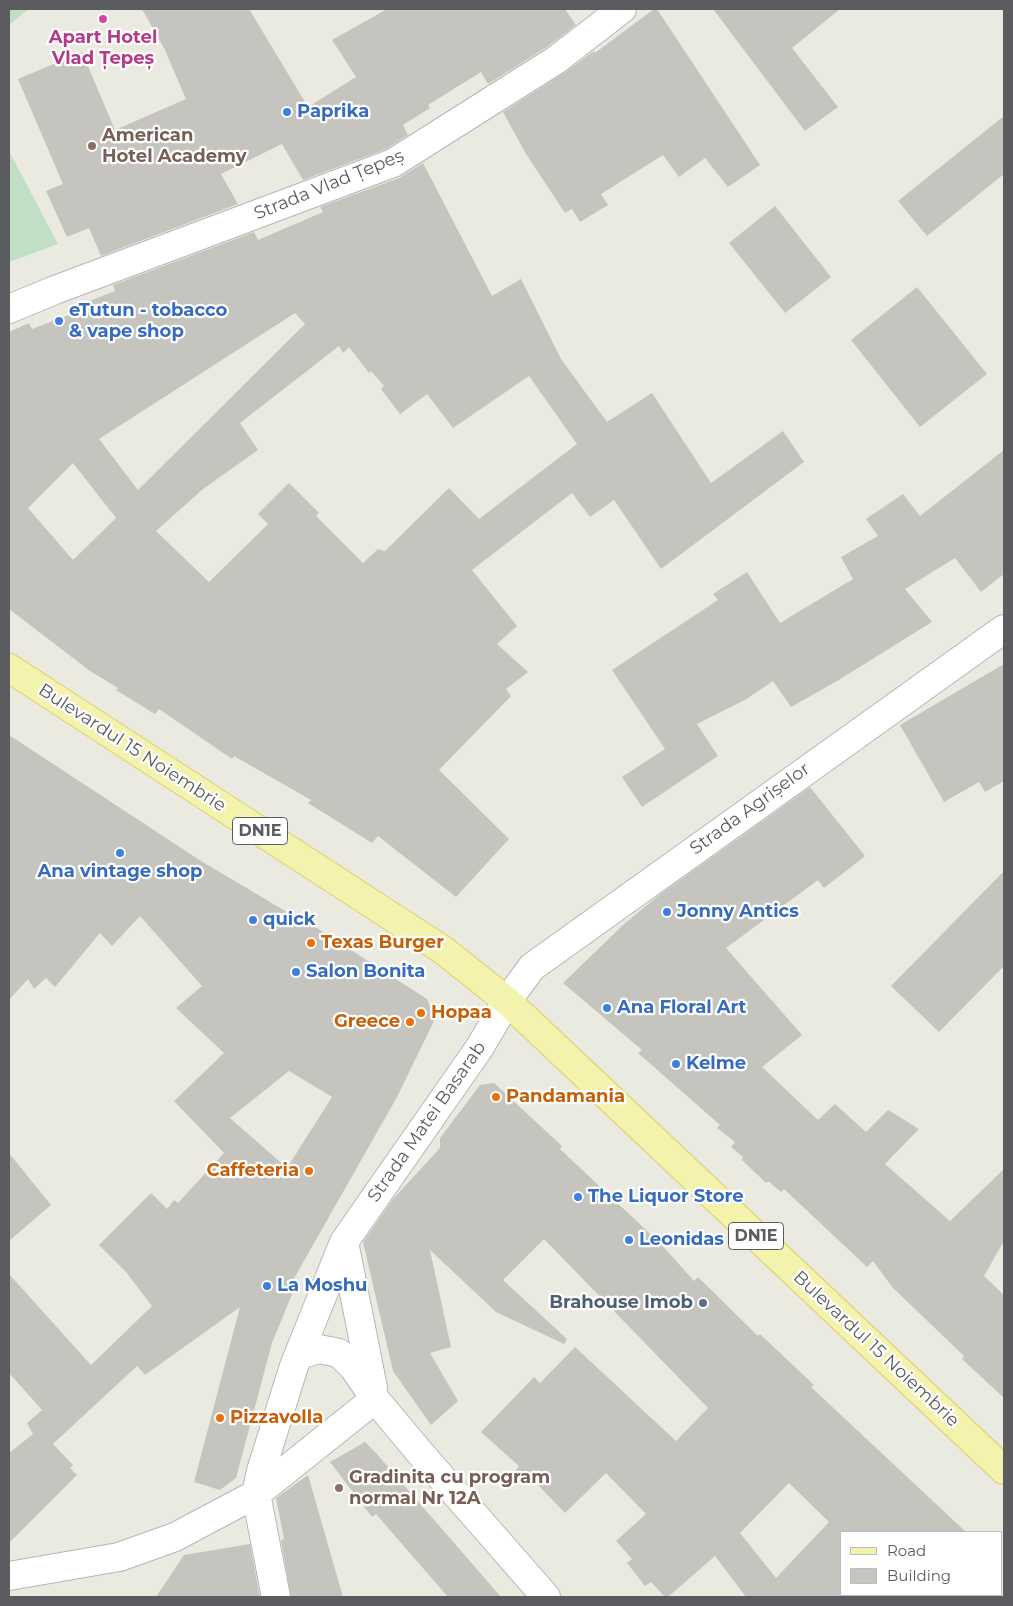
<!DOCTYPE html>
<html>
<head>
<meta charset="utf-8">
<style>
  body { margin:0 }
  #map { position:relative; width:1013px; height:1606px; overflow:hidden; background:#ebeae1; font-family:Montserrat,sans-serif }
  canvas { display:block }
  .frame { position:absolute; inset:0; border:10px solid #5a5c60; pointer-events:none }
  .legend { position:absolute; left:840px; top:1531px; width:162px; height:65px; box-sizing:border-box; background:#fff; border:1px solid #bdbebf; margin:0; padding:6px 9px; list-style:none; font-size:15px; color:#5a5c60 }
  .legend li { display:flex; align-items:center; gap:10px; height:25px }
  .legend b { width:25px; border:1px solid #bdbebf }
</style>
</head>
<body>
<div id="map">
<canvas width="1013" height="1606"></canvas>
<div class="frame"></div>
<ul class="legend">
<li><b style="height:6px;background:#f4f3ad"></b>Road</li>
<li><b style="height:14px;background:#c6c4be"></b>Building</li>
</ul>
</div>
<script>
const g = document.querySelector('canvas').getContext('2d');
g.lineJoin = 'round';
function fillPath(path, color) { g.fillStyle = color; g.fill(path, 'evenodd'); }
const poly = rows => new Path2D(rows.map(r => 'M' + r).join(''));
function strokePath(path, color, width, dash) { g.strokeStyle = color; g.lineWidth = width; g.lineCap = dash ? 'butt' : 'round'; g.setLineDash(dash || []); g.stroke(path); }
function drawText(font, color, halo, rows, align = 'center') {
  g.font = font + ' Montserrat,sans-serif'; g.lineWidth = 4.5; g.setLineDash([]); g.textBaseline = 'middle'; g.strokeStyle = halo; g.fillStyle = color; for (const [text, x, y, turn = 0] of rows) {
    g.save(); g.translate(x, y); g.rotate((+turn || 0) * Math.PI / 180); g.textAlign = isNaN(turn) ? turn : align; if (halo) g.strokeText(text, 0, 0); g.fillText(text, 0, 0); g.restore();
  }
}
const green = poly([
  [9,9,29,9,9,25],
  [9,151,58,244,9,262]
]);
const building = poly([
  [142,9,249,9,308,107,356,77,332,40,387,9,565,9,576,25,547,47,488,84,481,72,428,105,430,108,403,125,408,135,386,149,303,180,282,144,221,174,238,204,101,256,89,228,67,237,46,191,63,184,18,79,82,52,115,130,186,99,165,50],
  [654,9,657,9,760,165,728,187,705,158,679,177,663,155,601,194,608,205,580,222,572,209,565,213,526,154,503,112,564,73,594,51,595,53],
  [713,9,840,9,792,48,838,107,805,131],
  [1004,116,1004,174,927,236,898,201],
  [423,163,492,296,521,279,561,359,607,422,652,393,711,483,783,431,804,462,661,569,614,500,590,517,572,493,472,570,517,626,497,644,528,672,506,689,511,696,439,770,509,839,456,897,378,836,372,843,308,803,311,800,234,756,232,759,159,709,155,714,116,690,118,688,90,671,9,609,9,332,29,323,32,329,90,307,87,302,115,291,113,285,254,232,258,240,323,212,320,207,399,178],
  [295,313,305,324,138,490,99,439],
  [339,346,343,353,349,347,369,373,371,371,384,386,381,389,400,414,427,394,453,428,529,376,577,444,479,519,449,488,385,551,378,549,363,563,316,516,319,513,289,483,258,514,268,524,209,582,156,531,203,489,258,450,240,423],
  [73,463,116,518,73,560,28,508],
  [775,206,831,277,785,313,729,243],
  [917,287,987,374,920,427,851,340],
  [1004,450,1004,574,981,592,955,558,905,589,932,622,837,681,791,707,773,681,745,700,697,724,718,756,642,807,622,777,665,749,612,670,718,600,713,594,747,572,780,623,853,579,841,557,878,536,866,519,903,494,920,516],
  [1004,664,1004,781,985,792,979,782,944,802,900,725],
  [9,735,201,861,287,912,289,910,427,999,435,1019,397,1097,288,1289,293,1292,272,1343,236,1478,220,1490,194,1482,240,1307,145,1375,137,1366,53,1444,73,1465,70,1468,77,1475,9,1543,9,1453,33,1434,27,1423,42,1410,9,1373,9,1274,91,1365,152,1306,126,1272,99,1245,151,1193,167,1209,174,1200,178,1203,224,1153,174,1101,224,1053,176,1008,202,986,140,916,112,946,100,933,55,987,46,978,34,989,28,979,9,1000],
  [289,1071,332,1097,287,1168,230,1118],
  [810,787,865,856,824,888,818,880,726,948,802,1035,762,1067,818,1120,835,1104,866,1132,888,1110,919,1129,885,1164,950,1221,1004,1169,1004,1241,984,1276,1004,1295,1004,1398,962,1359,964,1356,893,1288,873,1261,867,1267,784,1189,781,1192,768,1181,766,1183,742,1160,743,1157,731,1147,735,1142,717,1128,720,1125,638,1053,642,1050,563,983,623,925,659,895],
  [1004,871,1004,966,939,1032,891,986],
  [494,1083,562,1146,560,1149,661,1244,694,1281,698,1277,758,1336,760,1334,814,1385,811,1387,966,1532,842,1532,842,1597,746,1597,715,1556,668,1597,665,1597,651,1582,645,1586,627,1563,632,1559,616,1541,646,1514,606,1473,565,1513,538,1485,507,1481,519,1466,481,1432,534,1377,540,1383,575,1347,676,1441,708,1408,544,1239,503,1280,567,1339,564,1344,496,1312,430,1250,451,1347,430,1353,458,1401,431,1425,393,1371,363,1242,393,1199,440,1148,440,1138,480,1085],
  [789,1483,829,1522,776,1578,740,1533],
  [9,1153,51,1205,9,1241],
  [365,1442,376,1453,501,1597,448,1597,376,1514,372,1517,330,1462],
  [308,1475,343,1597,291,1597,281,1540,284,1539,276,1498],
  [250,1544,260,1597,156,1597,184,1555]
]);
const street = poly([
  [9,309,55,290,393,163,556,60,622,9],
  [344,1242,373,1388],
  [299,1355,319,1349,339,1353,354,1368,375,1399,421,1454,546,1597],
  [9,1576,119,1557,175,1537,256,1494,375,1399],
  [276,1597,256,1494,261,1471,294,1366,344,1242,480,1047,507,1001,532,967,1004,629]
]);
const primary = poly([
  [9,668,443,950,507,1001,1004,1470]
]);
const markers = [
  [103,19,5,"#d1479c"],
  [287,112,5,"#3f7fe0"],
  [92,146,5,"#8d6e63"],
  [59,321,5,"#3f7fe0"],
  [120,853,5,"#3f7fe0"],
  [667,912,5,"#3f7fe0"],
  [253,920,5,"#3f7fe0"],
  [311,943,5,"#e8710a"],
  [296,972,5,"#3f7fe0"],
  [607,1008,5,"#3f7fe0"],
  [421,1013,5,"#e8710a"],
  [410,1022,5,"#e8710a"],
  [676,1064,5,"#3f7fe0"],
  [496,1097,5,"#e8710a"],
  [309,1171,5,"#e8710a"],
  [578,1197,5,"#3f7fe0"],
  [629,1240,5,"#3f7fe0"],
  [267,1286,5,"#3f7fe0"],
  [703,1303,5,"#5c6f8a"],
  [220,1418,5,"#e8710a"],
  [339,1488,5,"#8d6e63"]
];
const shields = [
  [260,831,55],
  [756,1236,55]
];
const shieldNames = [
  ["DN1E",260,831],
  ["DN1E",756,1236]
];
const hotelNames = [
  ["Apart Hotel",103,38],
  ["Vlad Țepeș",103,59]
];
const shopNames = [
  ["Paprika",297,112],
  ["eTutun - tobacco",69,311],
  ["& vape shop",69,332],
  ["Ana vintage shop",120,872,"center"],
  ["Jonny Antics",677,912],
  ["quick",263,920],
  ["Salon Bonita",306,972],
  ["Ana Floral Art",617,1008],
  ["Kelme",686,1064],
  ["The Liquor Store",588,1197],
  ["Leonidas",639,1240],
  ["La Moshu",277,1286]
];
const educationNames = [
  ["American",102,136],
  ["Hotel Academy",102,157],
  ["Gradinita cu program",349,1478],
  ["normal Nr 12A",349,1499]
];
const streetNames = [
  ["Strada Vlad Țepeș",329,185,-22],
  ["Bulevardul 15 Noiembrie",132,748,33],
  ["Strada Agrișelor",750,809,-36],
  ["Strada Matei Basarab",427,1122,-55],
  ["Bulevardul 15 Noiembrie",876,1349,43]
];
const foodNames = [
  ["Texas Burger",321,943],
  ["Hopaa",431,1013],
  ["Greece",400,1022,"right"],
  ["Pandamania",506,1097],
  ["Caffeteria",299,1171,"right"],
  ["Pizzavolla",230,1418]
];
const serviceNames = [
  ["Brahouse Imob",693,1303]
];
fillPath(green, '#c0dfc5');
fillPath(building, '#c6c4be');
strokePath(street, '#b4b6ba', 30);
strokePath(primary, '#dece67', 30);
strokePath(street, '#fff', 28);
strokePath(primary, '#f4f3ad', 28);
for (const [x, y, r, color] of markers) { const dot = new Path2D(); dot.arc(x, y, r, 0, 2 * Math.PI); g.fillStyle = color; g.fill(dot); strokePath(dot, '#fff', 2); }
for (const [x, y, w] of shields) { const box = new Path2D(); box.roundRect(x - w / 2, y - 13.5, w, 27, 4); g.fillStyle = '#fff'; g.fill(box); strokePath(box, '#5a5c60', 1); }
drawText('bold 16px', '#5a5c60', null, shieldNames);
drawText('bold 18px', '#b23c85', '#fff', hotelNames);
drawText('bold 18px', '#366cbe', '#fff', shopNames, 'left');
drawText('bold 18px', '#785e54', '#fff', educationNames, 'left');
drawText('18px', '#5a5c60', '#fff', streetNames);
drawText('bold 18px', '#c56008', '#fff', foodNames, 'left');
drawText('bold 18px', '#4e5e75', '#fff', serviceNames, 'right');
</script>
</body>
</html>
